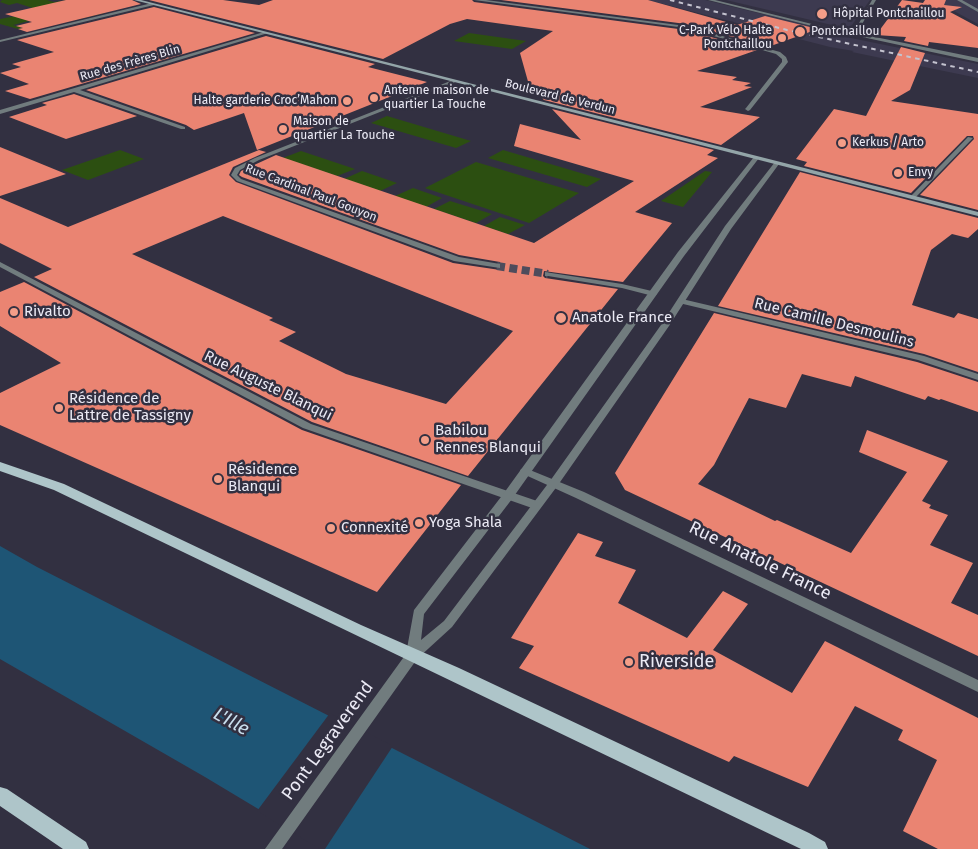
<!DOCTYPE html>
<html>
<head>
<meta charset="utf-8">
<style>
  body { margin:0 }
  canvas { display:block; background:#323041 }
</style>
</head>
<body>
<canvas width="978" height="849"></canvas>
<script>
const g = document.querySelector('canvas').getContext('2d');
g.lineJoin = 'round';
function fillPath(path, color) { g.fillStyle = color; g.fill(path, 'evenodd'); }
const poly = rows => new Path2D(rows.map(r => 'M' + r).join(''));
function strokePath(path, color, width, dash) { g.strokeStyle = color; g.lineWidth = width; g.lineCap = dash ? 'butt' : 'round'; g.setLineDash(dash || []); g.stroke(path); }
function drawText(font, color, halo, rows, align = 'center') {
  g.font = font + ' "Fira Sans",sans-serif'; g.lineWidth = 5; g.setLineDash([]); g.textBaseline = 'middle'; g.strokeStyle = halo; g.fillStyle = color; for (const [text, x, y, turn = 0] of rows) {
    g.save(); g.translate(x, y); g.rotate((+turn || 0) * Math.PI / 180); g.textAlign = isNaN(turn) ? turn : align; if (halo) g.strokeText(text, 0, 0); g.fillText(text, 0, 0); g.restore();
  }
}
const built = poly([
  [648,0,705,0,843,34,841,36,978,64,978,78,852,52,854,51,830,47],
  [726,0,870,0,849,29],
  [928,0,978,0,978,24,941,4]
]);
const green = poly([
  [2,0,47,0,54,2,69,0,104,13,79,19,71,17,29,21,13,25,23,28,18,29,0,24,0,19,42,11,17,3,9,5,0,2],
  [469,33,526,41,512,49,454,41],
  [387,116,471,141,456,148,371,123],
  [120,150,144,159,88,180,62,170],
  [503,150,601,179,587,187,488,158],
  [301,151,355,169,337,176,283,158],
  [476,162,579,193,529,223,425,188],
  [362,171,397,183,380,191,344,179],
  [705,171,712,172,683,207,661,201],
  [413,188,442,198,426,207,395,196],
  [450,201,492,214,476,223,434,209],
  [500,217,525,225,508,234,484,226]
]);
const water = poly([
  [0,546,37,567,590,849,325,849,205,777,0,659]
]);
const pier = poly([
  [330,713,393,746,325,849,320,849,257,811]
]);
const building = poly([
  [66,0,132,0,141,4,27,32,18,29,23,28,16,26,32,22,5,14],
  [149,0,223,0,259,5,273,0,472,0,474,2,686,30,757,50,697,71,737,77,732,80,751,83,744,86,752,87,700,107,760,117,721,145,544,100,529,85,520,53,553,31,467,19,450,24,383,59],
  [501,0,648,0,737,25,765,16,818,29,768,47,686,24],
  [902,0,923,3,925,0,946,0,944,5,962,7,950,12,978,27,978,48,929,42,928,46,904,41,906,37,876,35],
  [154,7,255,33,30,99,5,91,29,84,0,73,21,67,12,64,54,52,17,40],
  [266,36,375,64,368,67,427,82,257,150,244,113,194,130,186,125,86,90],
  [901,47,925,53,910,90,891,101,978,114,978,210,920,195,974,139,973,136,967,136,911,193,804,166,807,162,796,159,834,109,866,116],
  [74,94,137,116,66,139,9,117,47,105,42,103],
  [552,109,714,150,707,155,718,158,635,212,672,223,623,282,544,271,543,276,545,278,618,289,468,476,312,422,34,277,52,269,0,243,0,198,68,227,259,150,266,152,233,167,229,175,236,182,453,263,500,270,502,268,500,262,459,255,242,177,239,175,241,171,276,155,534,243,634,181,514,146,520,124,581,140],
  [223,216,412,291,513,331,446,404,346,374,279,341,296,332,269,320,273,318,132,254],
  [0,147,66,174,0,196],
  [800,172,978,218,978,229,968,238,952,234,931,250,912,305,954,318,958,313,978,319,978,372,924,354,718,306],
  [24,282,302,430,461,485,377,592,0,425,0,393,61,363,0,326,0,292],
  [714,313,917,362,978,382,978,412,941,399,939,400,928,396,925,400,855,376,851,387,802,374,786,408,749,398,714,465,698,484,775,521,777,520,851,553,907,472,859,452,867,430,948,461,922,501,931,505,929,508,948,515,930,545,973,563,951,603,978,615,978,656,625,490,615,473],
  [578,533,603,542,595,556,636,570,618,603,687,638,723,591,748,604,713,650,792,693,825,641,978,718,978,849,938,849,903,831,937,760,898,740,903,730,855,706,808,787,734,756,729,762,519,668,534,646,511,638]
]);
const minorTunnel = poly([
  [497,266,548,274]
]);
const pedestrian = poly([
  [872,0,876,0,858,31,854,32,872,0]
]);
const minor = poly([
  [474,0,486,0,686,26,780,52,786,57,788,62,750,110,748,111,745,109,746,108,782,62,782,59,776,54,686,28,474,0],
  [957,0,962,0,978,9,978,12,957,0],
  [152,3,154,5,0,42,0,40,152,3],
  [264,32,268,33,80,90,185,127,185,129,181,129,74,92,0,114,0,110,264,32],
  [453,80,458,81,259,160,240,170,237,175,241,179,459,257,500,264,500,268,454,261,237,181,231,175,235,168,255,158,453,80],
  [968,137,973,138,915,198,911,198,911,196,968,137],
  [0,262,311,424,540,502,542,505,540,508,532,508,303,428,0,267,0,262],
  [545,272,622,284,656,292,657,294,653,296,622,288,548,276,545,276,545,272],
  [679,299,682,299,924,356,978,374,978,380,918,360,679,303,679,299],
  [525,468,584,492,978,680,978,692,576,498,521,473,520,471,521,469,525,468]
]);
const tertiary = poly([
  [708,0,715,0,816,25,978,58,978,62,816,27,708,0],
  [754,157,759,158,684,256,512,499,424,614,421,640,444,621,550,481,661,325,725,226,775,162,779,162,779,164,731,229,669,326,558,485,452,627,417,659,282,849,265,849,406,654,414,610,504,493,678,252,754,157]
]);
const secondary = poly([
  [134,0,141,0,978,212,978,216,134,0]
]);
const primary = poly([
  [0,462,64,484,361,625,459,668,809,833,825,842,828,849,801,849,54,490,0,471,0,462],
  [0,787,7,789,86,842,89,849,63,849,0,806,0,787]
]);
const rail = poly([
  [670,0,787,30,978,72]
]);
const markers = [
  [822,14,6,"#f49e88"],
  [800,32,6,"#f49e88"],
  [782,38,5,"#f49e88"],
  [374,98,5,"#f49e88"],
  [347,101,5,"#f49e88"],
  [283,129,5,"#f49e88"],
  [842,143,5,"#f49e88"],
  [898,173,5,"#f49e88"],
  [14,312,5,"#f49e88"],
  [561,318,6,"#f49e88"],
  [59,408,5,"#f49e88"],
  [425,440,5,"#f49e88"],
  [218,479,5,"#f49e88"],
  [419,523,5,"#f49e88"],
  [331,528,5,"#f49e88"],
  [629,662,5,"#f49e88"]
];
const farPoinames = [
  ["Hôpital Pontchaillou",833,14],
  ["C-Park Vélo Halte",772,31,"right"],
  ["Pontchaillou",772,45,"right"],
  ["Pontchaillou",811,32],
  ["Antenne maison de",384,91],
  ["quartier La Touche",384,105],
  ["Halte garderie Croc’Mahon",337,101,"right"],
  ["Maison de",293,122],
  ["quartier La Touche",293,136],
  ["Kerkus / Arto",852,143],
  ["Envy",908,173]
];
const farStreetnames = [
  ["Rue des Frères Blin",130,63,-16],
  ["Boulevard de Verdun",560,97,14],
  ["Rue Cardinal Paul Gouyon",311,193,21]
];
const poiNames = [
  ["Rivalto",24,312],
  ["Anatole France",572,318],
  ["Résidence de",69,399],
  ["Lattre de Tassigny",69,416],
  ["Babilou",435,431],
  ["Rennes Blanqui",435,448],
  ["Résidence",228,470],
  ["Blanqui",228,487],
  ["Yoga Shala",429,523],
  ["Connexité",341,528]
];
const streetNames = [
  ["Rue Camille Desmoulins",834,323,14],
  ["Rue Auguste Blanqui",268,386,26]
];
const nearStreetnames = [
  ["Rue Anatole France",760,561,26],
  ["Pont Legraverend",328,741,-54]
];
const nearPoinames = [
  ["Riverside",639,662]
];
const nearWaternames = [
  ["L'Ille",231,722,29]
];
fillPath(built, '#3d3a50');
fillPath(green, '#2c4f11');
fillPath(water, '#1e5575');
fillPath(pier, '#323041');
fillPath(building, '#ea8472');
strokePath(minorTunnel, '#4e4c5c', 8, [8, 4.5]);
fillPath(pedestrian, '#717c7e');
fillPath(minor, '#717c7e');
fillPath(tertiary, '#717c7e');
fillPath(secondary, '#93a5a8');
fillPath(primary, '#aec5c9');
strokePath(rail, '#c4c3cf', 2, [4.5, 4.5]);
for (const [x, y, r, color] of markers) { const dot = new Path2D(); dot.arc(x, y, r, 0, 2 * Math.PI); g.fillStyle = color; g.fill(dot); strokePath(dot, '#323041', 2); }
drawText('12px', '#ebeaf5', '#323041', farPoinames, 'left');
drawText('12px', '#ebeaf5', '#323041', farStreetnames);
drawText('15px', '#ebeaf5', '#323041', poiNames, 'left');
drawText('15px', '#ebeaf5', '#323041', streetNames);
drawText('18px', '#ebeaf5', '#323041', nearStreetnames);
drawText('18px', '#ebeaf5', '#323041', nearPoinames, 'left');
drawText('italic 19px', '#c8deed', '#323041', nearWaternames);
</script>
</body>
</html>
